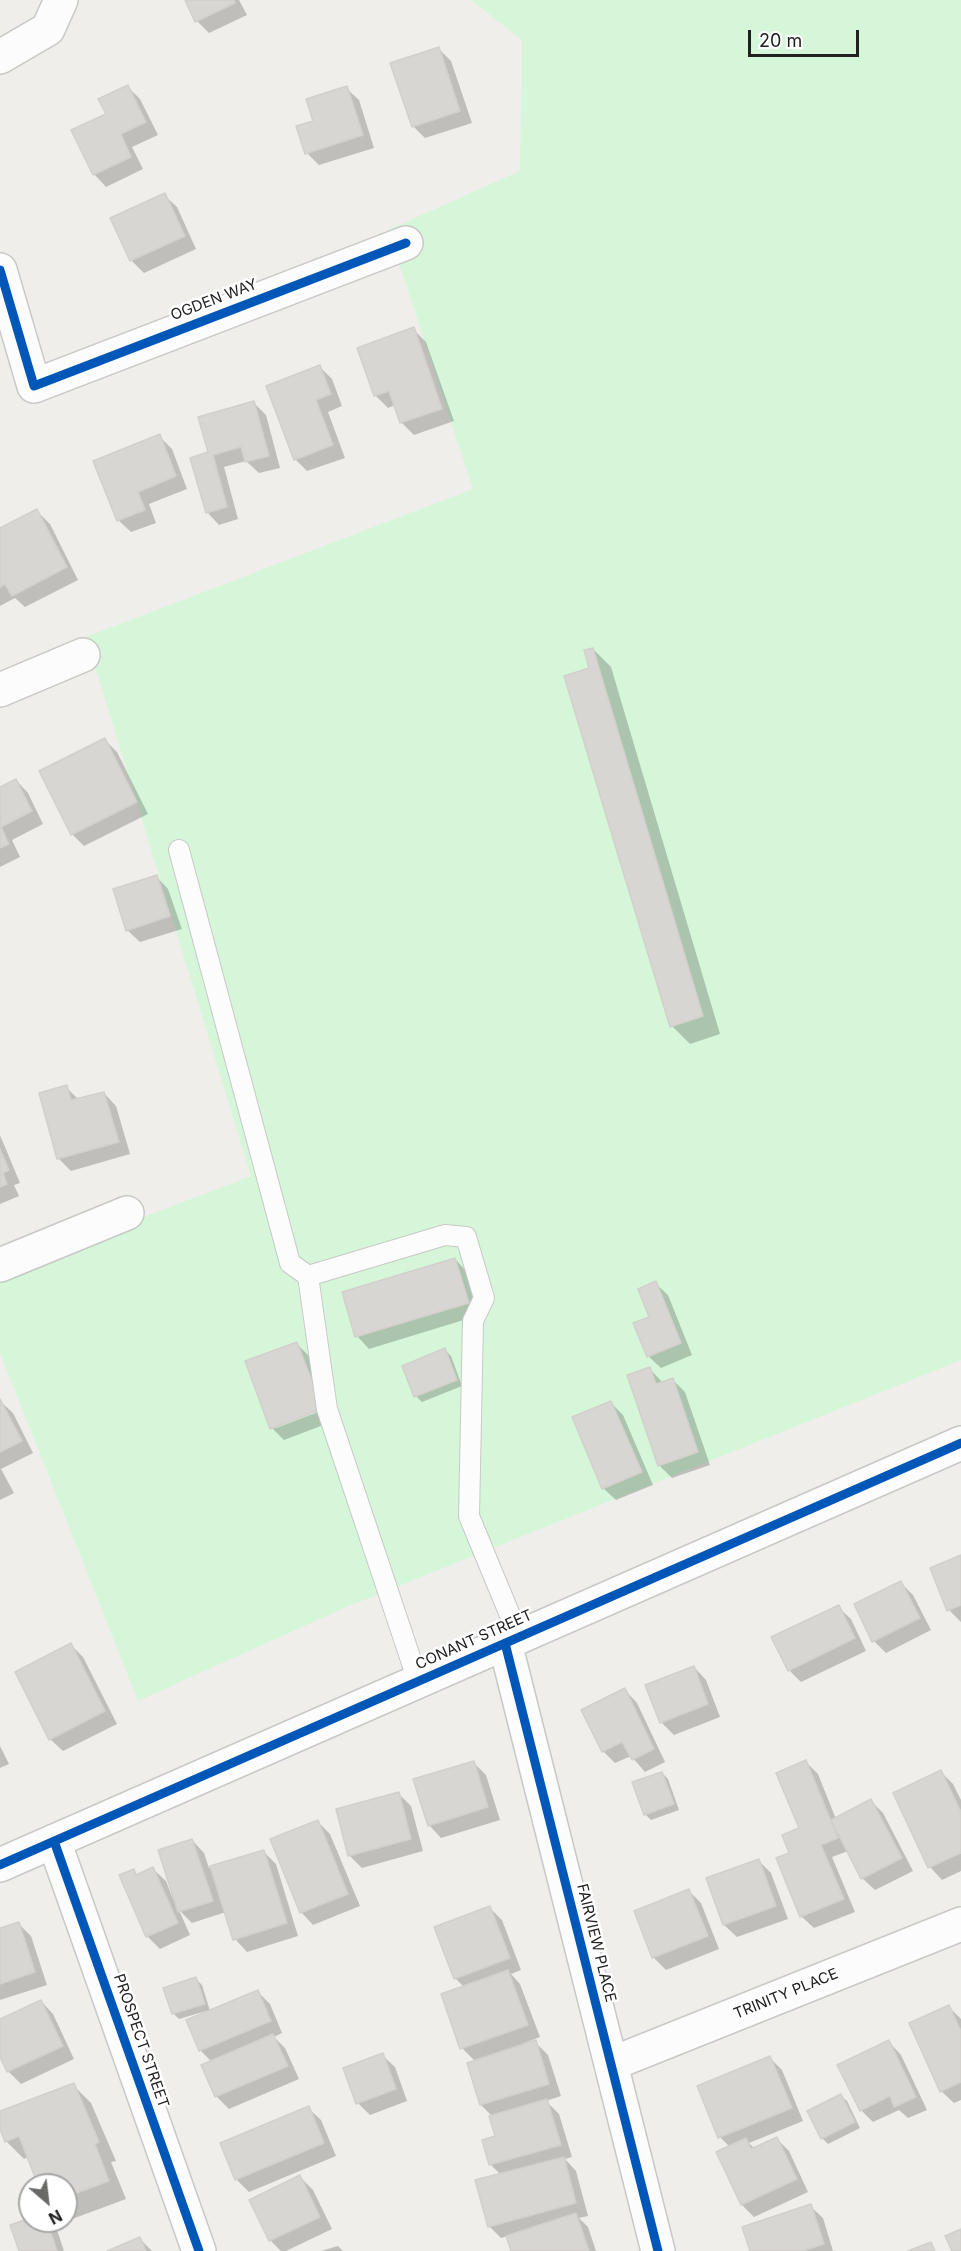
<!DOCTYPE html>
<html>
<head>
<meta charset="utf-8">
<style>
  body { margin:0 }
  #map { position:relative; width:961px; height:2251px; overflow:hidden; background:#efeeea; font-family:Inter,sans-serif }
  canvas { display:block }
  .north { position:absolute; left:18px; top:2173px; width:60px; height:60px; box-sizing:border-box; background:#fff; border:2px solid #a6a6a6; border-radius:50%; rotate:152deg; font-size:16px; font-weight:700; line-height:24px; text-align:center; color:#212121 }
  .north::after { content:''; display:block; margin:auto; width:21px; height:27px; background:#696967; clip-path:polygon(50% 0,100% 100%,50% 72%,0 100%) }
  .scale { position:absolute; left:748px; top:30px; width:111px; height:27px; box-sizing:border-box; border:3px solid #212121; border-top:0; padding-left:8px; font-size:18px; line-height:21px; white-space:nowrap; color:#212121; -webkit-text-stroke:4px #fff; paint-order:stroke }
</style>
</head>
<body>
<div id="map">
<canvas width="961" height="2251"></canvas>
<div class="north">N</div>
<div class="scale">20 m</div>
</div>
<script>
const g = document.querySelector('canvas').getContext('2d');
g.lineJoin = 'round';
function fillPath(path, color) { g.fillStyle = color; g.fill(path, 'evenodd'); }
const poly = rows => new Path2D(rows.map(r => 'M' + r).join(''));
function strokePath(path, color, width, dash) { g.strokeStyle = color; g.lineWidth = width; g.lineCap = dash ? 'butt' : 'round'; g.setLineDash(dash || []); g.stroke(path); }
function drawText(font, color, halo, rows, align = 'center') {
  g.font = font + ' Inter,sans-serif'; g.lineWidth = 5; g.setLineDash([]); g.textBaseline = 'middle'; g.strokeStyle = halo; g.fillStyle = color; for (const [text, x, y, turn = 0] of rows) {
    g.save(); g.translate(x, y); g.rotate((+turn || 0) * Math.PI / 180); g.textAlign = isNaN(turn) ? turn : align; if (halo) g.strokeText(text, 0, 0); g.fillText(text, 0, 0); g.restore();
  }
}
const park = poly([
  [471,0,961,0,961,1360,344,1608,138,1701,0,1353,0,1272,251,1176,86,637,473,489,388,230,520,171,522,40]
]);
const shadow = poly([
  [186,0,239,0,247,15,209,33,197,21],
  [438,48,451,61,472,123,425,138,413,126],
  [128,87,140,99,158,135,132,147,143,169,106,187,94,174],
  [346,88,359,100,374,148,319,165,307,153],
  [164,195,177,207,196,249,144,273,131,260],
  [413,329,426,342,454,421,414,435,401,422,395,405,388,408,375,395],
  [320,367,332,379,342,406,328,412,345,458,307,471,295,459],
  [253,402,266,415,280,468,259,473,246,461,224,467,238,519,219,525,207,512,210,453],
  [159,436,172,449,187,489,149,504,156,523,131,532,118,520],
  [37,511,50,524,78,580,25,607,15,598,0,606,0,530],
  [593,649,611,667,720,1034,690,1044,672,1026,591,669],
  [105,740,117,752,148,814,84,846,72,834],
  [16,780,28,793,43,824,12,840,20,857,0,867,0,788],
  [156,876,168,889,182,929,140,942,127,930],
  [66,1087,79,1100,104,1093,116,1106,130,1154,71,1171,59,1159,41,1094],
  [0,1135,20,1183,14,1185,19,1196,0,1204],
  [455,1259,467,1272,480,1315,369,1349,357,1336],
  [655,1283,668,1295,692,1355,661,1368,648,1356],
  [297,1344,309,1356,328,1405,276,1425,276,1428,329,1408,334,1421,284,1440,272,1428],
  [445,1350,451,1356,462,1386,422,1402,416,1396],
  [650,1369,663,1383,673,1380,685,1392,710,1465,672,1478,659,1465],
  [0,1401,13,1413,33,1453,1,1469,14,1493,0,1500],
  [611,1403,623,1415,653,1485,616,1500,603,1488],
  [961,1557,961,1622,949,1610],
  [901,1583,913,1595,931,1630,886,1653,874,1641],
  [838,1607,851,1619,866,1651,801,1682,789,1670],
  [71,1645,83,1657,117,1724,63,1751,50,1739],
  [694,1667,706,1680,720,1717,674,1735,661,1722],
  [625,1690,637,1703,665,1762,645,1772,631,1756,615,1763,603,1751],
  [0,1746,9,1764,0,1768],
  [806,1762,818,1774,836,1819,871,1801,883,1813,913,1871,875,1890,862,1878,848,1851,832,1857,855,1912,814,1928,801,1916,791,1853,801,1828],
  [474,1763,486,1775,500,1820,441,1838,429,1825],
  [941,1772,953,1784,961,1800,961,1871,942,1880,930,1867,895,1794],
  [662,1773,668,1779,679,1810,651,1820,645,1814],
  [398,1793,411,1806,423,1851,362,1868,350,1856,338,1810],
  [318,1822,330,1834,360,1906,313,1925,301,1912],
  [192,1840,204,1853,209,1868,263,1851,276,1864,298,1936,247,1952,235,1939,226,1912,192,1923,179,1910,190,1935,160,1949,147,1936,121,1876,133,1871,138,1875,153,1869,166,1881,173,1899,176,1898],
  [759,1861,771,1873,788,1919,737,1937,724,1925,708,1879],
  [689,1891,701,1903,719,1949,666,1970,653,1957,636,1912],
  [490,1908,502,1920,521,1970,511,1974,520,1984,540,2037,522,2044,522,2046,535,2042,548,2055,561,2096,546,2101,559,2114,572,2157,565,2159,576,2171,588,2216,579,2218,588,2227,596,2251,513,2251,508,2236,501,2238,489,2226,501,2175,491,2165,484,2141,497,2137,493,2117,481,2105,475,2061,462,2048,464,1987,455,1978],
  [18,1923,31,1936,47,1985,0,2000,0,1929],
  [196,1979,202,1985,210,2011,258,1992,270,2004,282,2033,274,2037,285,2048,299,2079,229,2109,217,2097,203,2066,212,2062,200,2050,206,2011,179,2019,173,2013],
  [41,2001,53,2014,74,2059,21,2084,8,2071,0,2054,0,2020],
  [948,2006,961,2019,961,2100,954,2103,941,2091],
  [889,2042,901,2055,927,2110,908,2118,899,2110,873,2122,861,2110],
  [382,2055,395,2067,407,2101,370,2115,358,2103],
  [770,2058,782,2070,803,2121,749,2143,755,2149,776,2138,789,2151,808,2192,754,2217,742,2205,718,2153,730,2147,720,2137,699,2087],
  [73,2085,91,2103,116,2161,111,2162,126,2199,64,2222,66,2185,39,2185,28,2157,24,2159,6,2141,0,2125,0,2113],
  [841,2096,847,2101,860,2128,828,2144,822,2138],
  [308,2108,321,2120,336,2156,249,2192,236,2179],
  [300,2177,313,2190,332,2229,286,2251,281,2251,270,2240],
  [810,2206,823,2218,833,2251,752,2251],
  [30,2219,49,2221,56,2227,64,2251,21,2251],
  [140,2239,152,2251,111,2251],
  [338,2246,343,2251,321,2251]
]);
const building = poly([
  [185,0,234,0,235,3,195,22,185,0],
  [439,47,460,111,412,127,390,63,439,47],
  [128,85,146,122,121,134,131,157,93,175,71,130,106,114,98,99,128,85],
  [347,86,363,135,305,154,296,126,313,121,306,99,347,86],
  [165,193,185,236,130,261,110,218,165,193],
  [414,327,442,409,400,423,389,391,374,396,357,348,414,327],
  [320,365,331,394,316,400,333,445,294,460,266,386,320,365],
  [254,401,269,456,245,462,241,447,213,455,227,507,206,513,190,458,208,452,198,417,254,401],
  [160,434,176,476,138,492,145,510,117,521,93,461,160,434],
  [37,509,67,567,12,596,5,584,0,587,0,528,37,509],
  [593,648,703,1016,670,1027,564,676,589,668,584,650,593,648],
  [105,738,137,802,71,835,39,771,105,738],
  [16,779,32,811,1,827,9,844,0,848,0,787,16,779],
  [157,875,170,916,126,931,113,889,157,875],
  [67,1085,71,1100,104,1092,119,1142,57,1159,39,1093,67,1085],
  [0,1149,9,1170,3,1173,7,1184,0,1187,0,1149],
  [455,1258,469,1303,355,1337,342,1292,455,1258],
  [656,1281,681,1343,647,1357,633,1323,649,1317,638,1289,656,1281],
  [297,1342,323,1409,270,1429,245,1361,297,1342],
  [445,1348,457,1380,414,1397,402,1366,445,1348],
  [650,1367,656,1384,673,1378,698,1452,658,1466,627,1375,650,1367],
  [0,1399,22,1441,0,1452,0,1399],
  [611,1401,642,1472,602,1489,572,1417,611,1401],
  [961,1555,961,1605,947,1611,930,1568,961,1555],
  [901,1581,920,1618,872,1642,854,1604,901,1581],
  [839,1605,855,1638,788,1671,771,1637,839,1605],
  [71,1643,105,1711,49,1740,15,1672,71,1643],
  [694,1666,708,1704,660,1723,645,1685,694,1666],
  [625,1688,654,1749,632,1760,622,1742,602,1752,581,1710,625,1688],
  [806,1760,838,1838,821,1845,844,1899,800,1917,776,1858,789,1853,782,1835,799,1828,776,1773,806,1760],
  [474,1761,488,1807,428,1826,413,1779,474,1761],
  [941,1770,961,1812,961,1853,928,1868,893,1793,941,1770],
  [662,1772,674,1804,644,1815,632,1782,662,1772],
  [399,1792,411,1839,348,1856,336,1809,399,1792],
  [871,1799,902,1858,861,1879,831,1820,871,1799],
  [318,1820,348,1894,300,1913,270,1839,318,1820],
  [192,1839,213,1901,178,1912,158,1850,192,1839],
  [264,1850,287,1923,233,1940,210,1866,264,1850],
  [759,1859,776,1906,723,1925,706,1878,759,1859],
  [153,1867,178,1923,146,1937,119,1875,134,1869,136,1875,153,1867],
  [689,1889,708,1936,652,1958,634,1911,689,1889],
  [490,1906,510,1958,454,1979,434,1927,490,1906],
  [19,1922,35,1972,0,1984,0,1928,19,1922],
  [508,1970,528,2025,460,2049,441,1994,508,1970],
  [196,1977,205,2004,172,2014,163,1988,196,1977],
  [258,1990,271,2021,199,2051,186,2020,258,1990],
  [41,2000,63,2046,7,2072,0,2057,0,2019,41,2000],
  [949,2005,961,2031,961,2082,940,2092,909,2023,949,2005],
  [273,2034,288,2066,215,2097,201,2065,273,2034],
  [536,2040,549,2084,480,2105,467,2063,536,2040],
  [889,2040,916,2097,894,2107,890,2096,860,2111,837,2065,889,2040],
  [383,2053,396,2089,356,2104,343,2068,383,2053],
  [770,2056,792,2108,718,2138,697,2086,770,2056],
  [74,2083,99,2142,95,2144,109,2181,66,2197,66,2185,38,2185,19,2136,5,2142,0,2129,0,2111,74,2083],
  [841,2094,855,2122,821,2139,807,2111,841,2094],
  [547,2099,561,2145,489,2165,482,2140,495,2136,489,2116,547,2099],
  [309,2106,324,2143,235,2180,220,2143,309,2106],
  [777,2137,797,2179,741,2205,716,2152,746,2138,751,2149,777,2137],
  [564,2157,576,2203,488,2227,475,2180,564,2157],
  [300,2175,320,2217,269,2241,249,2200,300,2175],
  [811,2204,824,2244,802,2251,750,2251,742,2227,811,2204],
  [576,2213,589,2251,511,2251,506,2236,576,2213],
  [30,2218,30,2221,47,2221,57,2251,19,2251,10,2225,30,2218],
  [961,2229,961,2251,952,2251,945,2236,961,2229],
  [140,2237,146,2251,107,2251,140,2237],
  [931,2242,935,2251,908,2251,931,2242]
]);
const service = poly([
  [179,850,290,1263,308,1276,445,1235,466,1237,484,1298,473,1321,469,1516,519,1637],
  [308,1276,327,1409,418,1681]
]);
const minor = poly([
  [0,57,48,29,61,0],
  [0,270,34,386,406,243],
  [0,690,83,655],
  [0,1265,127,1213],
  [505,1643,658,2251],
  [54,1841,199,2251],
  [0,1865,961,1443],
  [611,2064,961,1924]
]);
const cycleway = poly([
  [0,270,34,386,406,243],
  [505,1643,658,2251],
  [54,1841,199,2251],
  [0,1865,961,1443]
]);
const streetNames = [
  ["OGDEN WAY",214,300,-21],
  ["CONANT STREET",474,1640,-24],
  ["FAIRVIEW PLACE",596,1943,76],
  ["TRINITY PLACE",786,1994,-22],
  ["PROSPECT STREET",141,2041,71]
];
fillPath(park, '#d6f6da');
fillPath(shadow, '#0003');
fillPath(building, '#d7d6d2');
strokePath(building, '#d3d0cb', 1.5);
strokePath(service, '#c8c8c6', 22);
strokePath(minor, '#c8c8c6', 36);
strokePath(service, '#fdfcfc', 20);
strokePath(minor, '#fdfcfc', 33);
strokePath(cycleway, '#0057b8', 9);
drawText('15px', '#212121', '#fff', streetNames);
</script>
</body>
</html>
